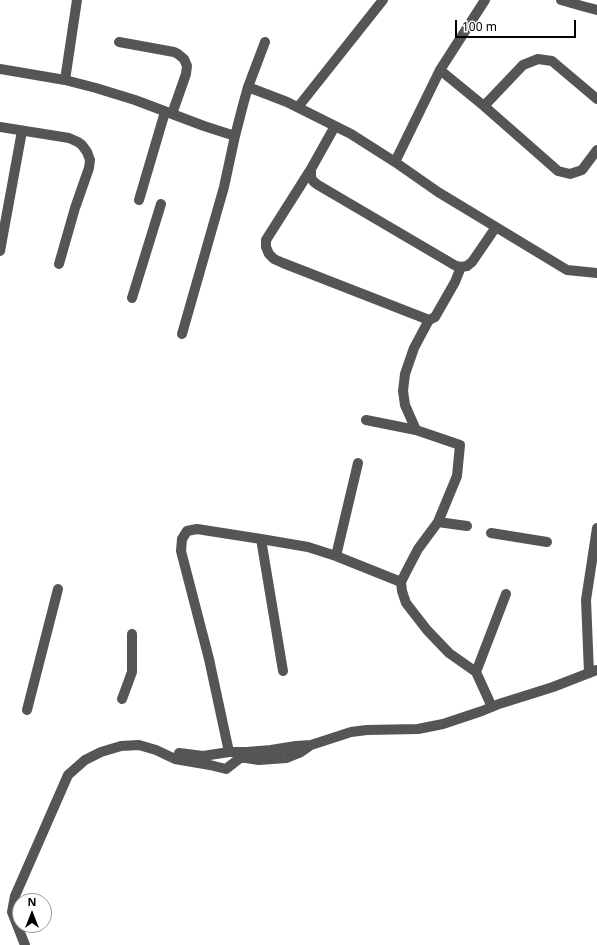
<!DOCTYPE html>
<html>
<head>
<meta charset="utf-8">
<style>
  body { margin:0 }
  #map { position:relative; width:597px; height:945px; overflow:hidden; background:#fff; font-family:"Noto Sans",sans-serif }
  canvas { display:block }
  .north { position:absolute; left:12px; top:893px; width:40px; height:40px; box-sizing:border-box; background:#fff; border:1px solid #999; border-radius:50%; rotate:0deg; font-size:11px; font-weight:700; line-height:16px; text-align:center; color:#000 }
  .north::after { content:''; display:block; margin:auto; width:14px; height:18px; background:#000; clip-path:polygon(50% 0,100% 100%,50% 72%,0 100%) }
  .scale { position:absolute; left:455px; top:20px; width:121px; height:18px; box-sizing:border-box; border:2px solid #000; border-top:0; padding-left:5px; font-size:12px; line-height:14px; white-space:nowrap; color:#000; -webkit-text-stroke:3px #fff; paint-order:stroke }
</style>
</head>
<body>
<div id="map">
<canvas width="597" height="945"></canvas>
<div class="north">N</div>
<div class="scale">100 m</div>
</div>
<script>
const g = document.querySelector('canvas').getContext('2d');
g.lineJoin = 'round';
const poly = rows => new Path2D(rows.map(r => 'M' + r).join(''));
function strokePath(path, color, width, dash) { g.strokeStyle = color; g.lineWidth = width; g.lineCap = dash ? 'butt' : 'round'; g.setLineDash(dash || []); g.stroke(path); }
const minor = poly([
  [561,0,582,6,597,10],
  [119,42,174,52,178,54,184,59,187,66,186,74,172,114],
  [0,69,65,80,96,88,135,100,204,126,235,136],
  [440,70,484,106,558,171,570,174,582,170,597,150],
  [65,80,77,0],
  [248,87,287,102,351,134,395,162,438,192,567,270,597,273],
  [484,106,523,65,538,59,552,61,597,99],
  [298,107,383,0],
  [335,126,311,169,311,178,314,182,318,185,456,266,461,267,467,266,472,262,496,227],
  [0,127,69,138,78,142,82,145,87,152,90,160,89,168,75,208,59,264],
  [395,162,440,70,485,0],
  [311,169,266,240,266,247,269,254,274,259,283,263,429,320],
  [139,200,165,112],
  [0,251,22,131],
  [132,298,161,204],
  [182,334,224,187,235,136,243,105,248,87,265,42],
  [366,420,416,430,460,445,457,476,438,522,418,549,406,572,401,582,402,591,406,603,427,630,449,653,476,672,492,707],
  [416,430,405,405,403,391,405,374,414,348,422,333,429,320,435,317,455,282,461,267],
  [438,522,467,526],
  [491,533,547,542],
  [261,539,283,671],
  [336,556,358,463],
  [476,672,506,594],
  [589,673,586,600,597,528],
  [122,699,132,672,132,634],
  [27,710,58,589],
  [229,752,209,659,181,551,182,539,187,531,197,529,261,539,308,547,336,556,401,582],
  [179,753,203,756,229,752,247,752,271,750,296,746,311,745],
  [25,945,12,912,15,896,68,775,85,760,101,752,121,746,139,745,156,750,175,759,210,765,226,769,240,758,246,758,259,760,286,758,301,752,311,745,351,732,367,730,418,729,443,724,482,711,499,704,553,687,597,670]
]);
strokePath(minor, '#555', 10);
</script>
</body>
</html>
